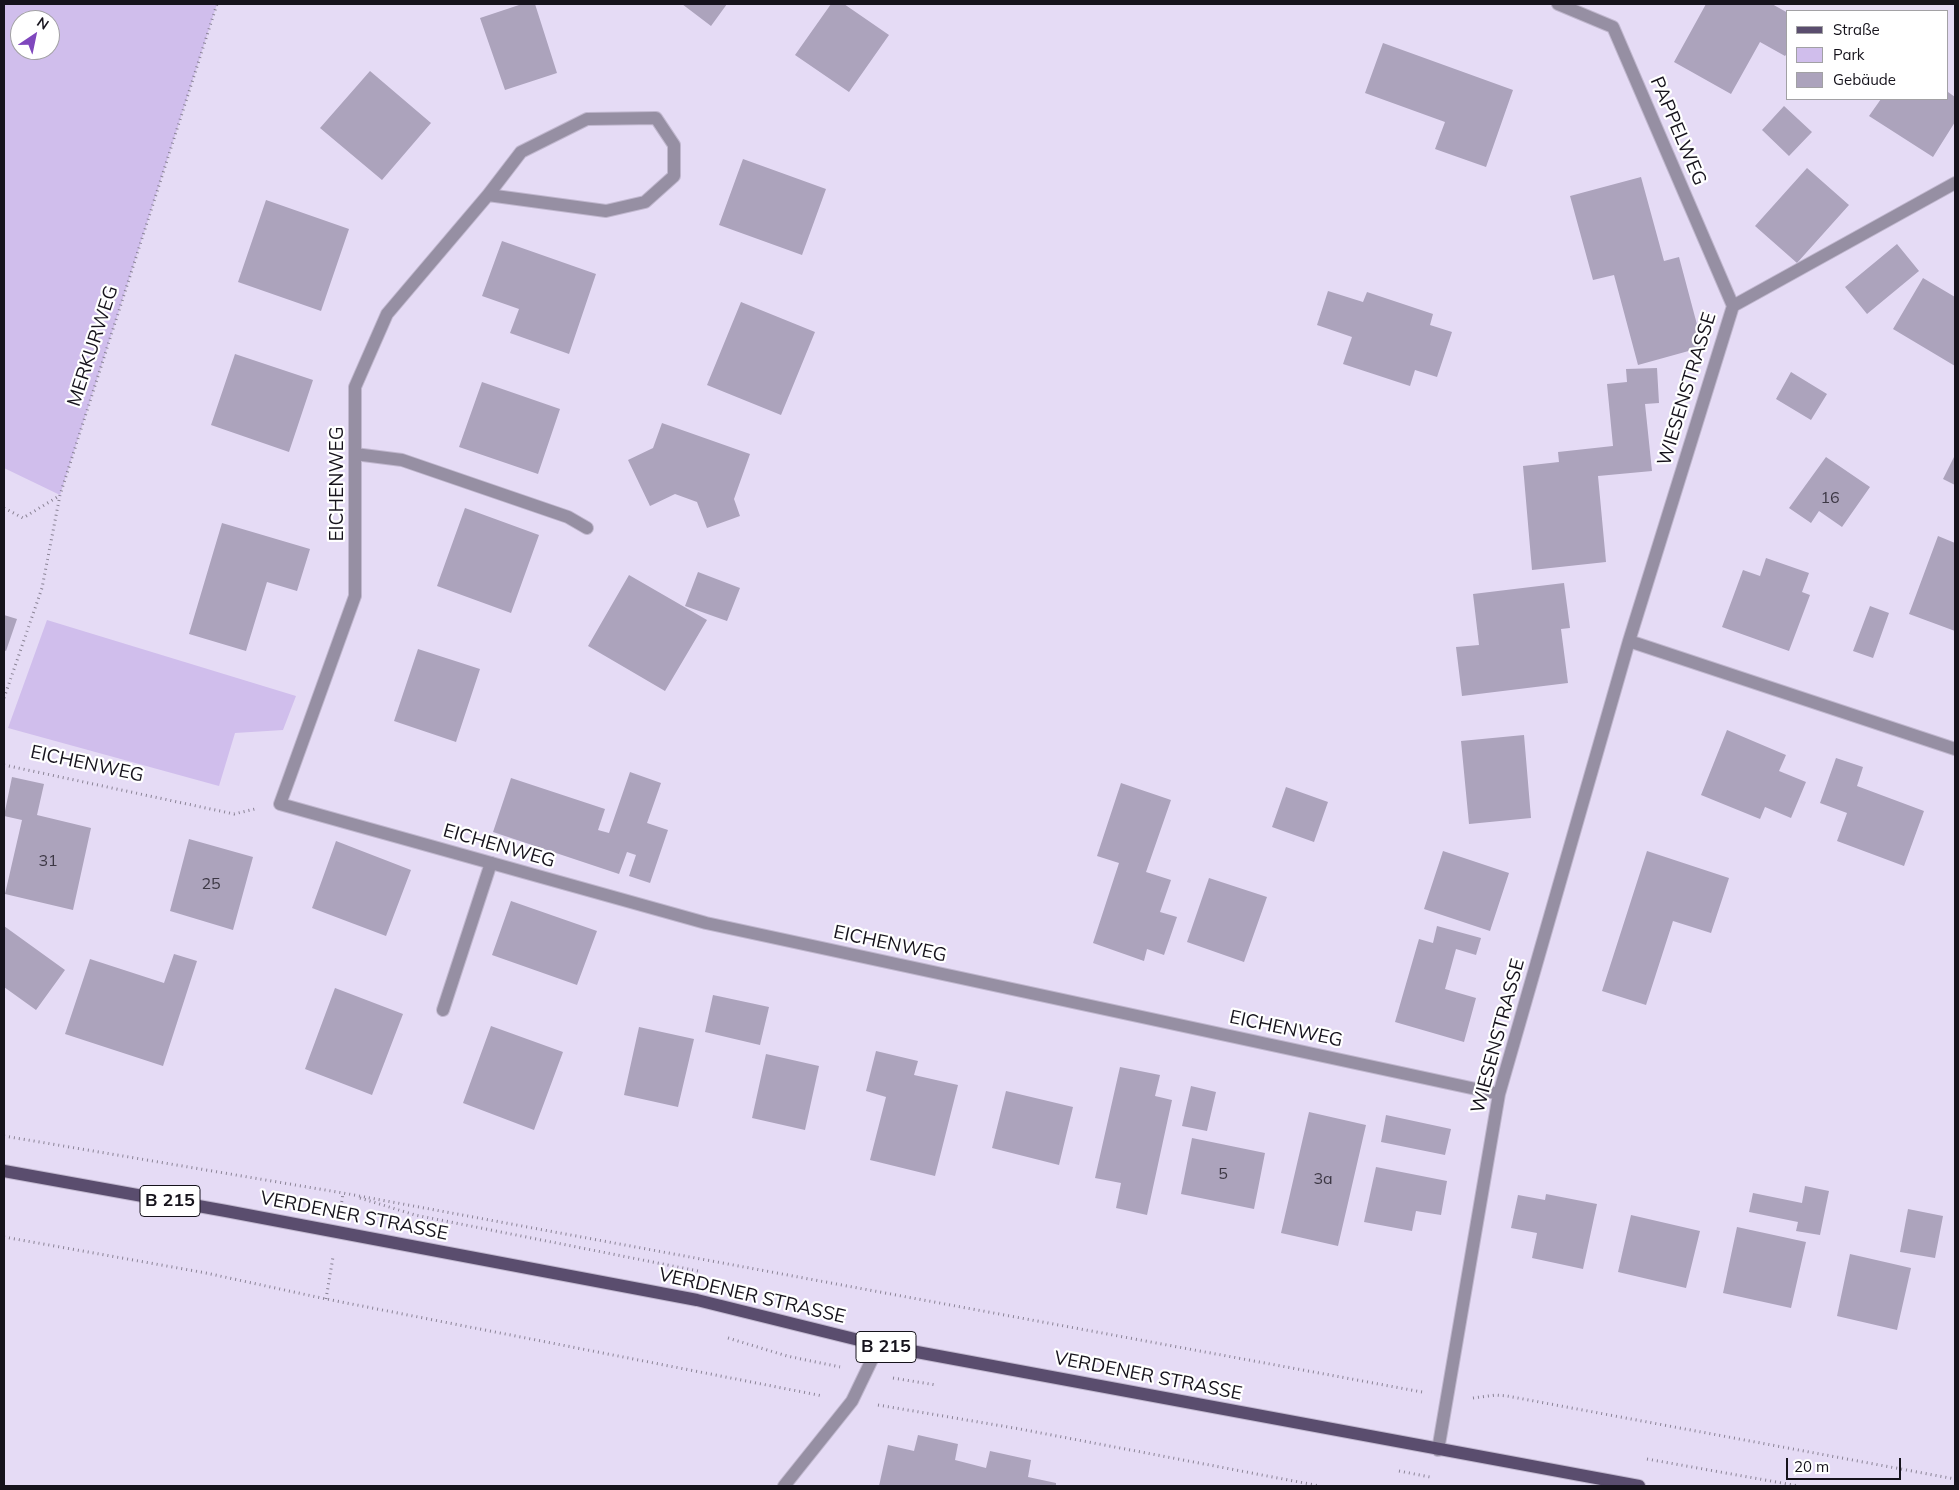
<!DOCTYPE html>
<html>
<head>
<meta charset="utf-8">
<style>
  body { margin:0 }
  #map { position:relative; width:1959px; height:1490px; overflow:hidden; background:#e5dbf5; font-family:Mulish,sans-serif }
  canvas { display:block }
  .frame { position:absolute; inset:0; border:5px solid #16131c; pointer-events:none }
  .legend { position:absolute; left:1786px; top:10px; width:162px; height:90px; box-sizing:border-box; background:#fff; border:1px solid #a2a1a4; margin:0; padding:6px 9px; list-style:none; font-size:15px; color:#16131c }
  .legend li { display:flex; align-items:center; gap:10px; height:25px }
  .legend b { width:25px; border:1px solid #a2a1a4 }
  .north { position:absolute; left:10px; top:10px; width:50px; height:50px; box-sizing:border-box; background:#fff; border:1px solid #a2a1a4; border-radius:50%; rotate:34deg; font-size:14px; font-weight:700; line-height:20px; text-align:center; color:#16131c }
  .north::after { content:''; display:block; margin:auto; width:18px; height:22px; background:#7f47bd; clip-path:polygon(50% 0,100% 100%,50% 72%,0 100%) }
  .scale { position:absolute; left:1786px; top:1458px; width:115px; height:22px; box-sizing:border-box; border:2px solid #16131c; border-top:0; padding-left:6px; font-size:15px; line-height:18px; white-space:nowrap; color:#16131c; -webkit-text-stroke:4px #fff; paint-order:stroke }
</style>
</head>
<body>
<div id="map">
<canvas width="1959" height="1490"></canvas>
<div class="frame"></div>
<ul class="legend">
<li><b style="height:6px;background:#5a4d6e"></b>Straße</li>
<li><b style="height:14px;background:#d0beec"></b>Park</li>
<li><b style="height:14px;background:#aca3bc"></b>Gebäude</li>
</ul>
<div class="north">N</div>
<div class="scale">20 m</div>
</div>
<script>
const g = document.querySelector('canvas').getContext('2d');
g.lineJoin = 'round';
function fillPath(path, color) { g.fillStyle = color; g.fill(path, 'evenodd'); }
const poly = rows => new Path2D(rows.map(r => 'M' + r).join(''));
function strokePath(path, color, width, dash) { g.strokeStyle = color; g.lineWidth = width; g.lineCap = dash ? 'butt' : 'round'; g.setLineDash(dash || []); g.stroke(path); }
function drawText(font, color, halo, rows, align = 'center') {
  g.font = font + ' Mulish,sans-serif'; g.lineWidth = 4.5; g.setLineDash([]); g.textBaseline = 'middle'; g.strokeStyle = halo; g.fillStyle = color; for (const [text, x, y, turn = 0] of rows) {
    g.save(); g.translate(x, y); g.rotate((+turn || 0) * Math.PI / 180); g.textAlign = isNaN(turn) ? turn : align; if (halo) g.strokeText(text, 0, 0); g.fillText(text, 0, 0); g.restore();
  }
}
const green = poly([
  [4,4,217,4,60,495,4,468],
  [20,20,50,20,50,50,20,50],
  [47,620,296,696,283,730,235,733,219,786,8,728]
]);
const building = poly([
  [522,4,535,4,557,73,505,90,480,18],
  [682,4,727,4,711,26],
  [831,4,844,4,889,35,849,92,795,55],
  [1706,4,1772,4,1788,13,1788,52,1785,56,1760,42,1731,94,1674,62],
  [1383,43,1513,90,1486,167,1435,149,1445,122,1365,93],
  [370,71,431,123,382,180,320,128],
  [1948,92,1955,97,1955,122,1933,157,1869,116,1881,99,1948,99],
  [1784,106,1812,132,1789,156,1762,130],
  [743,159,826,189,802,255,719,225],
  [1807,168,1849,205,1797,263,1755,226],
  [1641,177,1664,261,1679,257,1703,347,1638,365,1614,275,1593,280,1570,196],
  [266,200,349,229,321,311,238,282],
  [502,241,596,274,569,354,510,333,519,309,482,296],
  [1897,244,1919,271,1867,314,1845,287],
  [1923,278,1955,297,1955,366,1893,329],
  [1328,291,1363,302,1367,292,1433,314,1430,325,1452,332,1437,377,1415,370,1410,386,1343,364,1352,337,1317,325],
  [741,302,815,332,781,415,707,385],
  [235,354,313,380,289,452,211,425],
  [1657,368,1659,403,1645,404,1652,471,1598,476,1606,562,1532,570,1523,466,1559,462,1558,452,1613,446,1607,384,1627,382,1626,369],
  [1791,372,1827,394,1811,420,1776,399],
  [482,382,560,409,538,474,459,447],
  [662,423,750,454,734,499,740,516,707,528,697,502,675,494,650,506,628,460,653,448],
  [1955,455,1955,485,1943,479],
  [1826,457,1870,487,1842,527,1819,511,1811,523,1789,508],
  [465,508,539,535,511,613,437,586],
  [222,523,310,549,297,591,267,582,246,651,189,634],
  [1938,536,1955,543,1955,631,1909,614],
  [1766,558,1809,573,1802,592,1810,595,1789,651,1722,627,1743,570,1760,576],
  [698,572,740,588,727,621,685,606],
  [629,575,707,620,665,691,588,646],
  [1564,583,1570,628,1561,629,1568,683,1462,696,1456,647,1479,645,1473,594],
  [1870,606,1889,613,1873,658,1853,651],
  [4,615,17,619,6,651,4,650],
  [418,649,480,669,456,742,394,721],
  [1727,730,1786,755,1779,771,1806,782,1791,818,1765,807,1760,819,1701,795],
  [1524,735,1531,818,1469,824,1461,741],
  [1836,758,1863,767,1857,786,1924,811,1904,866,1837,841,1847,813,1820,803],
  [630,772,661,783,647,823,668,830,650,883,629,876,636,855,627,852,619,874,493,832,511,778,605,809,598,830,609,833],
  [12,777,44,784,37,815,91,828,73,910,5,894,22,820,4,816],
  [1121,783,1171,800,1146,872,1171,880,1160,912,1177,917,1164,955,1147,949,1144,961,1093,943,1119,863,1097,856],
  [1286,787,1328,802,1314,842,1272,827],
  [189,839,253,857,233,930,170,911],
  [336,841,411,870,386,936,312,908],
  [1443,851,1509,873,1490,931,1424,909],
  [1647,851,1729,878,1711,933,1673,921,1646,1005,1602,991],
  [1209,878,1267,897,1244,962,1187,942],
  [511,901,597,931,577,985,492,955],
  [4,926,65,970,36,1010,4,987],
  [1437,926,1481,938,1476,955,1456,949,1445,989,1476,998,1464,1042,1395,1022,1419,939,1433,943],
  [174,954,197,961,163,1066,65,1034,90,959,164,983],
  [335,988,403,1014,372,1095,305,1069],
  [713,995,769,1007,760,1045,705,1032],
  [491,1026,563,1052,534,1130,463,1103],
  [639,1027,694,1039,678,1107,624,1095],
  [876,1051,918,1061,914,1075,958,1085,935,1176,870,1160,886,1097,866,1091],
  [766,1054,819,1066,805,1130,752,1118],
  [1120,1067,1160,1075,1155,1096,1172,1100,1147,1215,1116,1208,1121,1183,1095,1178],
  [1191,1086,1216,1092,1207,1131,1182,1126],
  [1006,1091,1073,1107,1059,1165,992,1148],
  [1309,1112,1366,1125,1338,1246,1281,1233],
  [1386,1115,1451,1129,1445,1155,1381,1142],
  [1192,1138,1265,1153,1254,1209,1181,1194],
  [1376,1167,1447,1181,1441,1215,1416,1211,1412,1231,1364,1222],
  [1805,1186,1829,1191,1820,1235,1796,1231,1798,1222,1749,1212,1753,1193,1802,1203],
  [1546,1194,1597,1204,1583,1269,1532,1258,1537,1233,1511,1228,1518,1195,1545,1200],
  [1908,1209,1943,1216,1935,1258,1900,1252],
  [1631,1215,1700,1231,1686,1288,1618,1272],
  [1737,1227,1806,1242,1791,1308,1723,1293],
  [1850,1254,1911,1268,1897,1330,1837,1316],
  [918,1435,958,1444,955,1460,986,1468,990,1451,1031,1460,1028,1477,1056,1483,1056,1486,879,1486,888,1445,914,1451]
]);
const path = poly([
  [4,508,23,518,59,496],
  [4,698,42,588,60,495,217,4],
  [4,765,234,814,255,809],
  [4,1136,343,1193,1422,1392],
  [360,1198,415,1215,698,1271],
  [341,1207,343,1193],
  [4,1237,206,1273,326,1299,823,1396],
  [326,1299,333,1257],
  [728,1338,787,1356,840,1367],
  [893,1378,936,1385],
  [1473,1398,1496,1395,1507,1396,1955,1479],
  [878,1405,1020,1429,1320,1486],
  [1647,1459,1799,1486],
  [1399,1471,1430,1477]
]);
const service = poly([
  [355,454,402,460,568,517,587,528],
  [443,1010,491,863]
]);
const minor = poly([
  [1558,4,1613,27,1733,306],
  [488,195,521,152,587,119,656,118,674,145,674,176,645,202,606,211,488,195,387,314,355,387,355,596,280,804,706,923,1499,1094],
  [1629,641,1955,749],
  [1438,1450,1499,1094,1629,641,1733,306,1955,183],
  [784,1486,852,1401,879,1345]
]);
const primary = poly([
  [4,1171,226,1211,697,1300,879,1345,1639,1486]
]);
const numberNames = [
  ["16",1830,498],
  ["31",48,861],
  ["25",211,884],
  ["5",1223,1174],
  ["3a",1323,1179]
];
const shields = [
  [170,1201,60],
  [886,1347,60]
];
const shieldNames = [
  ["B 215",170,1201],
  ["B 215",886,1347]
];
const streetNames = [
  ["PAPPELWEG",1678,131,67],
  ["MERKURWEG",93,346,-72],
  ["WIESENSTRASSE",1687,389,-73],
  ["EICHENWEG",337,484,-90],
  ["EICHENWEG",87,764,12],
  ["EICHENWEG",499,846,16],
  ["EICHENWEG",890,944,12],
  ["EICHENWEG",1286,1029,12],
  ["WIESENSTRASSE",1498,1036,-75],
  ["VERDENER STRASSE",354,1216,11],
  ["VERDENER STRASSE",752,1296,13],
  ["VERDENER STRASSE",1148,1376,11]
];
fillPath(green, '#d0beec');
fillPath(building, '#aca3bc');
strokePath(service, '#c0b7ce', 14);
strokePath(minor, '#c0b7ce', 14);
strokePath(primary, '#c0b7ce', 14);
strokePath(path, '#8a8395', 3, [1, 4]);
strokePath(service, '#968fa3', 12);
strokePath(minor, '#968fa3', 12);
strokePath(primary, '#5a4d6e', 12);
drawText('16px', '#3c3744', null, numberNames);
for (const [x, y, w] of shields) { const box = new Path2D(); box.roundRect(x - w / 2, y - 15.5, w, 31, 4); g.fillStyle = '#fff'; g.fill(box); strokePath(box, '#16131c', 1); }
drawText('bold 18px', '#16131c', null, shieldNames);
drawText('19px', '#16131c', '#fff', streetNames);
</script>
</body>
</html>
